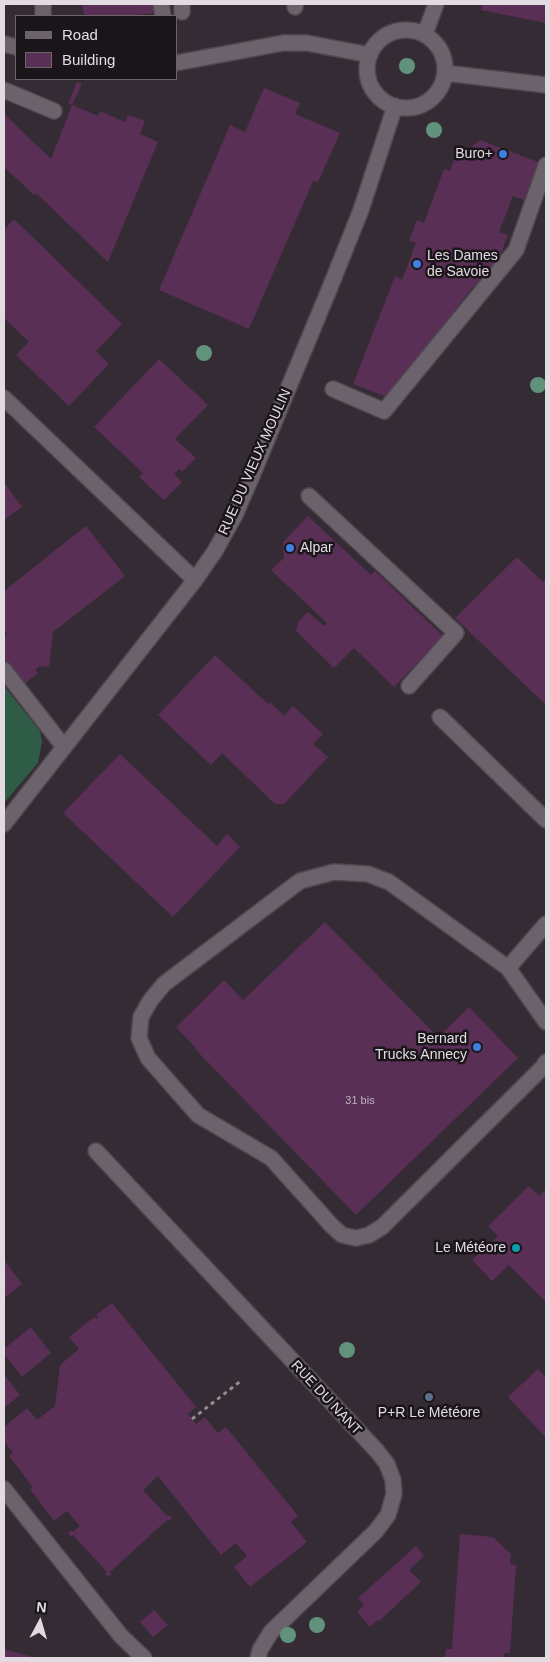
<!DOCTYPE html>
<html>
<head>
<meta charset="utf-8">
<style>
  body { margin:0 }
  #map { position:relative; width:550px; height:1662px; overflow:hidden; background:#342b34; font-family:Arial,sans-serif }
  canvas { display:block }
  .frame { position:absolute; inset:0; border:5px solid #e2dce2; pointer-events:none }
  .legend { position:absolute; left:15px; top:15px; width:162px; height:65px; box-sizing:border-box; background:#191519; border:1px solid #696569; margin:0; padding:6px 9px; list-style:none; font-size:15px; color:#e2dce2 }
  .legend li { display:flex; align-items:center; gap:10px; height:25px }
  .legend b { width:25px; border:1px solid #696569 }
  .north { position:absolute; left:15px; top:1597px; width:50px; height:50px; -webkit-text-stroke:4px #191519; paint-order:stroke; rotate:6deg; font-size:14px; font-weight:700; line-height:20px; text-align:center; color:#e2dce2 }
  .north::after { content:''; display:block; margin:auto; width:18px; height:22px; background:#e2dce2; clip-path:polygon(50% 0,100% 100%,50% 72%,0 100%) }
</style>
</head>
<body>
<div id="map">
<canvas width="550" height="1662"></canvas>
<div class="frame"></div>
<ul class="legend">
<li><b style="height:6px;background:#6c626c"></b>Road</li>
<li><b style="height:14px;background:#5a2f56"></b>Building</li>
</ul>
<div class="north">N</div>
</div>
<script>
const g = document.querySelector('canvas').getContext('2d');
g.lineJoin = 'round';
function fillPath(path, color) { g.fillStyle = color; g.fill(path, 'evenodd'); }
const poly = rows => new Path2D(rows.map(r => 'M' + r).join(''));
function strokePath(path, color, width, dash) { g.strokeStyle = color; g.lineWidth = width; g.lineCap = dash ? 'butt' : 'round'; g.setLineDash(dash || []); g.stroke(path); }
function drawText(font, color, halo, rows, align = 'center') {
  g.font = font + ' Arial,sans-serif'; g.lineWidth = 5; g.setLineDash([]); g.textBaseline = 'middle'; g.strokeStyle = halo; g.fillStyle = color; for (const [text, x, y, turn = 0] of rows) {
    g.save(); g.translate(x, y); g.rotate((+turn || 0) * Math.PI / 180); g.textAlign = isNaN(turn) ? turn : align; if (halo) g.strokeText(text, 0, 0); g.fillText(text, 0, 0); g.restore();
  }
}
const green = poly([
  [4,686,40,731,42,742,38,763,4,803]
]);
const building = poly([
  [82,4,152,4,154,13,130,16,84,16],
  [483,4,546,4,546,23,481,10],
  [77,82,82,84,72,105,68,104],
  [264,88,300,103,295,114,340,133,318,182,313,181,249,329,159,290,230,125,245,132],
  [72,105,98,116,100,111,125,122,128,115,145,121,140,134,158,142,108,262,36,193,34,195,4,167,4,114,51,159],
  [480,140,538,162,524,200,513,196,499,232,508,235,494,271,486,268,482,273,487,277,477,290,473,287,387,397,353,384,395,276,402,280,416,243,409,241,417,220,424,223,444,169,450,171,454,160],
  [14,219,122,324,96,351,109,364,69,406,16,355,29,342,4,318,4,230],
  [159,359,208,405,175,439,196,458,182,472,179,469,174,474,182,482,164,500,139,477,143,473,94,427],
  [4,482,22,507,4,520],
  [308,516,371,575,375,571,443,636,394,687,354,648,334,668,296,631,298,622,308,612,324,626,327,623,271,570,284,558,283,542],
  [86,526,125,576,53,632,49,667,40,666,35,670,38,673,24,684,4,659,4,637,7,634,4,631,4,591],
  [517,557,543,582,546,578,546,705,455,618],
  [215,655,268,704,270,702,284,716,293,706,323,734,313,744,328,757,284,804,275,804,222,753,211,765,158,715],
  [120,754,217,846,227,834,240,847,173,917,63,813],
  [325,922,438,1037,469,1007,518,1058,356,1215,195,1049,196,1048,176,1027,224,980,243,1000],
  [529,1186,539,1196,546,1189,546,1302,509,1265,492,1281,472,1260,498,1236,488,1226],
  [4,1260,22,1284,4,1298],
  [112,1303,196,1407,188,1414,196,1424,205,1417,218,1433,226,1427,298,1516,291,1522,307,1542,250,1587,234,1567,247,1556,236,1543,221,1555,158,1476,143,1490,167,1516,169,1515,172,1518,168,1521,167,1520,110,1572,111,1574,108,1577,105,1573,107,1572,73,1535,71,1537,68,1533,72,1530,73,1532,80,1526,67,1511,54,1521,30,1489,33,1487,9,1456,13,1453,4,1441,4,1427,27,1408,37,1420,55,1406,60,1365,79,1349,69,1337,94,1317,96,1319,98,1317,96,1315],
  [31,1327,51,1353,22,1377,4,1354,4,1349],
  [538,1369,546,1378,546,1438,508,1397],
  [4,1374,20,1395,4,1408],
  [460,1534,493,1537,511,1554,510,1564,516,1565,510,1653,504,1653,504,1658,445,1658,446,1649,452,1649],
  [416,1546,424,1556,409,1570,421,1582,379,1621,378,1620,370,1627,357,1612,364,1605,358,1598],
  [154,1610,168,1625,153,1637,140,1622],
  [4,1649,36,1658,4,1658]
]);
const path = poly([
  [192,1419,242,1380]
]);
const lane = poly([
  [43,4,43,16],
  [161,4,163,16],
  [182,4,182,12],
  [295,4,295,7],
  [4,90,54,111],
  [333,389,384,411,516,250,546,165],
  [4,398,195,580],
  [309,496,456,633,409,686],
  [4,670,64,747],
  [440,717,546,820],
  [508,968,546,924],
  [546,1022,508,968,389,882,368,874,334,872,300,881,164,984,150,1001,141,1017,139,1038,148,1058,198,1115,271,1158,332,1226,342,1235,356,1238,369,1235,382,1227,543,1067,546,1062]
]);
const street = poly([
  '367 69a39 39 0 1 1 78 0a39 39 0 1 1-78 0Z',
  [425,34,436,4],
  [4,44,16,47],
  [176,63,283,43,307,43,370,55],
  [445,73,546,85],
  [4,824,195,580,215,551,235,515,252,476,331,285,361,210,395,106],
  [96,1151,377,1451,387,1464,393,1480,394,1494,388,1515,376,1531,271,1632,260,1650,258,1658],
  [4,1489,121,1636,144,1658]
]);
const trees = [
  [407,66],
  [434,130],
  [204,353],
  [538,385],
  [347,1350],
  [317,1625],
  [288,1635]
];
const markers = [
  [503,154,5,"#3f7fe0"],
  [417,264,5,"#3f7fe0"],
  [290,548,5,"#3f7fe0"],
  [477,1047,5,"#3f7fe0"],
  [516,1248,5,"#0f9aa8"],
  [429,1397,5,"#5c6f8a"]
];
const numberNames = [
  ["31 bis",360,1101]
];
const poiNames = [
  ["Buro+",493,154],
  ["Les Dames",427,256,"left"],
  ["de Savoie",427,272,"left"],
  ["Alpar",300,548,"left"],
  ["Bernard",467,1039],
  ["Trucks Annecy",467,1055],
  ["Le Météore",506,1248],
  ["P+R Le Météore",429,1413,"center"]
];
const streetNames = [
  ["RUE DU VIEUX MOULIN",255,462,-66],
  ["RUE DU NANT",326,1398,47]
];
fillPath(green, '#2f5c46');
fillPath(building, '#5a2f56');
strokePath(lane, '#4f474f', 18);
strokePath(street, '#4f474f', 18);
strokePath(path, '#938c93', 3, [4, 4]);
strokePath(lane, '#6c626c', 15);
strokePath(street, '#6c626c', 15);
g.fillStyle = '#61927c';
for (const [x, y] of trees) { g.beginPath(); g.arc(x, y, 8, 0, 2 * Math.PI); g.fill(); }
for (const [x, y, r, color] of markers) { const dot = new Path2D(); dot.arc(x, y, r, 0, 2 * Math.PI); g.fillStyle = color; g.fill(dot); strokePath(dot, '#191519', 2); }
drawText('11px', '#c0b1bf', null, numberNames);
drawText('14px', '#e2dce2', '#191519', poiNames, 'right');
drawText('14px', '#e2dce2', '#191519', streetNames);
</script>
</body>
</html>
